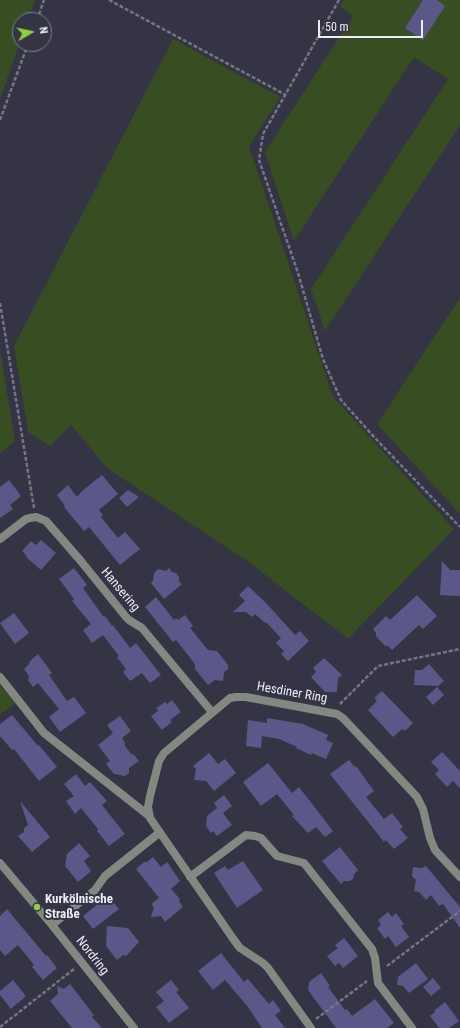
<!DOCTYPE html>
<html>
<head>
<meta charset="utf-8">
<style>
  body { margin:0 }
  #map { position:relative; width:460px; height:1028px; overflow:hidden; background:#343445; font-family:"Roboto Condensed",sans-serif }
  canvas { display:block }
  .north { position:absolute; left:12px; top:12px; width:40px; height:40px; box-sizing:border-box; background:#343445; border:1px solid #7e7e8d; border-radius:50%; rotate:81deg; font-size:11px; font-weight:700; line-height:16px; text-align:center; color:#ecedf8 }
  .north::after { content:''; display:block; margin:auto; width:14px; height:18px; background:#90cd41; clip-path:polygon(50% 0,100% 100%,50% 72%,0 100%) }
  .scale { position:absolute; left:318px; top:20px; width:105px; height:18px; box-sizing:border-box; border:2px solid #ecedf8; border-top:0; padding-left:5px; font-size:12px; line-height:14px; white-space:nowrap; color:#ecedf8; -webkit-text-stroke:3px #343445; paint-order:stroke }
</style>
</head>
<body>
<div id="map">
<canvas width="460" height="1028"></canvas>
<div class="north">N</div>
<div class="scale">50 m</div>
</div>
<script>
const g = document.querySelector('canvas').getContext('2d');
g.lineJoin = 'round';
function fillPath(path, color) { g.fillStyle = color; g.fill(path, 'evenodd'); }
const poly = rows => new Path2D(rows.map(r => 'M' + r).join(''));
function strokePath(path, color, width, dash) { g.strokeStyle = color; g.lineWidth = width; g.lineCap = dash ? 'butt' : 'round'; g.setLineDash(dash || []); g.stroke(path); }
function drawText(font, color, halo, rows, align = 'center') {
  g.font = font + ' "Roboto Condensed",sans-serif'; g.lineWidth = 4; g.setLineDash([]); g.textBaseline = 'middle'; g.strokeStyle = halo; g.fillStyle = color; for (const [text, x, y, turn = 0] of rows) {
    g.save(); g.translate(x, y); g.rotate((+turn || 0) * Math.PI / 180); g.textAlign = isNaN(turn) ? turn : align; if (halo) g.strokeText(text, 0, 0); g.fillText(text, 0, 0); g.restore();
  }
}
const green = poly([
  [0,0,35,0,28,20,20,20,20,42,0,99],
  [344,0,460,0,460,125,325,331,311,289,448,79,414,57,294,241,265,152,353,16,340,7],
  [173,39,280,97,249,146,333,397,454,529,348,639,250,563,107,468,71,425,50,446,28,432,14,346],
  [460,298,460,514,377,424],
  [0,350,15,441,0,453],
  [0,685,15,703,0,715]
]);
const building = poly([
  [423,0,437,0,445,6,423,40,405,28],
  [102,475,118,494,99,510,103,515,101,517,118,538,125,532,140,549,120,565,89,527,84,531,64,507,65,506,57,495,68,485,77,497,82,491],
  [9,480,21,496,10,505,13,509,0,518,0,487],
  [128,490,139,497,127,507,119,498],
  [41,540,56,553,41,570,26,557,27,556,22,551,31,541,36,545],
  [442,561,450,570,460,570,460,596,440,595],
  [74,568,87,585,83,588,103,616,106,617,112,626,113,625,130,648,136,643,161,675,150,683,142,673,130,681,123,672,126,669,117,657,119,656,103,635,92,643,83,630,91,624,72,601,74,599,59,579],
  [169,568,172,572,176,573,179,577,179,581,182,584,164,599,151,583,153,581,154,573,158,569,166,571],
  [248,586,266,603,295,635,300,631,309,641,288,661,281,654,284,651,276,643,281,638,266,622,265,623,255,614,252,617,246,612,233,612,245,601,239,595],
  [417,595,437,616,423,629,419,625,392,650,388,646,385,646,376,636,376,633,373,629,386,616,390,620],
  [156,597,174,620,176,618,178,620,185,615,193,626,190,628,208,650,217,651,228,665,228,669,224,672,223,681,215,680,208,685,195,669,195,664,176,640,173,642,145,607],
  [14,613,29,633,15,644,0,623],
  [38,654,52,673,49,675,67,701,74,697,86,713,60,732,49,717,59,709,38,683,33,687,28,680,29,676,24,669,29,664,30,661],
  [324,658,342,675,338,678,337,692,325,692,311,677,316,672,313,668],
  [429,664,444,681,438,686,414,685,415,670,422,670],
  [437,687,444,695,433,705,426,697],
  [382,691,413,723,405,731,402,729,393,737,368,710,377,701,374,698],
  [172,700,181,712,170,720,172,722,162,730,151,716,158,711,156,708,165,702,167,704],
  [12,715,38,746,39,745,57,767,39,781,14,749,12,750,0,736,0,724],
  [120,716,131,731,122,738,125,743,125,746,131,754,134,755,139,761,129,768,129,773,125,776,114,774,106,764,110,761,98,745,113,733,107,725],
  [267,718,303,724,328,735,326,740,333,743,326,759,312,753,311,755,296,748,297,747,279,739,262,736,261,748,246,746,248,720,267,723],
  [442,752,460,771,460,788,453,781,447,787,435,774,439,770,431,762],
  [209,753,218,764,225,759,236,773,214,791,206,781,194,780,196,769,193,766],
  [349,760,355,767,356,766,374,791,366,797,384,819,392,813,403,827,400,829,408,838,394,849,386,840,384,842,330,774],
  [268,763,292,793,299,787,333,831,325,837,316,827,308,833,292,816,294,815,277,794,261,806,243,782],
  [76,774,85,786,90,782,107,801,102,805,125,834,109,846,97,831,98,829,81,808,75,814,66,801,74,796,64,784],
  [224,795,232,806,223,813,232,825,217,836,213,831,211,833,206,826,207,816,217,808,214,803],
  [20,801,50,837,32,852,18,836,24,832,24,828,28,825],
  [79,843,90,856,84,861,91,871,78,882,65,866,67,854],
  [340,847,358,870,354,874,353,879,350,881,344,881,341,884,322,861],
  [153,857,161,867,167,862,180,881,171,889,180,899,179,901,183,907,165,922,161,916,151,917,154,907,151,904,159,898,136,869,144,862,147,862],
  [243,861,263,890,237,908,214,873,225,866,228,870],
  [426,866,460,907,460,928,443,904,439,906,431,895,426,900,419,892,414,891,416,880,412,876,413,867,422,868],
  [108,896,119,909,93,929,83,916],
  [7,909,46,956,47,955,57,968,43,980,32,967,34,965,18,945,5,956,0,950,0,916],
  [388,912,392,917,396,913,404,924,401,926,409,937,396,947,388,936,385,939,377,928,381,925,378,920],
  [107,926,128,928,139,942,126,956,123,955,117,960,106,946],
  [344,938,358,956,343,968,339,963,335,966,327,956,338,948,335,945],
  [221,953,244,982,248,979,269,1004,273,1000,281,1011,275,1015,285,1028,262,1028,248,1007,225,980,213,990,198,971],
  [416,963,428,979,409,993,403,986,397,985,398,977],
  [321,973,330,986,328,987,345,1010,347,1009,352,1016,375,999,394,1023,387,1028,336,1028,308,990,309,982],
  [433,978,441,988,431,996,423,987],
  [13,980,26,996,11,1009,0,995,0,991],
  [171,980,179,990,176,992,189,1008,169,1023,156,1007,164,1001,156,992],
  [70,984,94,1015,92,1017,102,1028,72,1028,50,1001,58,994,57,986,64,989],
  [445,1002,459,1021,449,1028,439,1028,430,1016,435,1012,435,1010]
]);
const path = poly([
  [109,0,286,95],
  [339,0,263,134,259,160,298,273,323,359,341,400,375,438,460,527],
  [37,20,44,0],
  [0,120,28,44],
  [0,303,34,508],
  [340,704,378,666,460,649],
  [387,966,460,911],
  [316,1019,367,981],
  [0,1027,74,969]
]);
const street = poly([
  [0,539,26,519,30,518,36,517,46,521,80,560,126,617,129,620,142,628,212,712],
  [0,677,44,733,148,815],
  [0,863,52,925,134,1028],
  [190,877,246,835,255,836,261,838,277,856,304,863,372,949,375,958,378,983,412,1028],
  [52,925,95,890,105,876,159,833],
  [311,1028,268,968,263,963,240,948,234,940,150,818,148,807,150,796,159,761,164,753,230,698,236,697,246,697,337,714,343,718,417,797,423,809,430,838,435,850,460,877]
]);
const markers = [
  [37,907,4,"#90cd41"]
];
const streetNames = [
  ["Hansering",120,590,50],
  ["Hesdiner Ring",292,693,10],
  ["Nordring",92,956,52]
];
const poiNames = [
  ["Kurkölnische",45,900],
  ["Straße",45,915]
];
fillPath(green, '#394d23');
fillPath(building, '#5a5889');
strokePath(path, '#757584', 2.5, [4, 2]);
strokePath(street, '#838880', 8);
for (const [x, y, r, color] of markers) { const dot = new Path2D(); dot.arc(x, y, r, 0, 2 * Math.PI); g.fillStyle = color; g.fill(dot); strokePath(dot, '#343445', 1.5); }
drawText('13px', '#ecedf8', '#343445', streetNames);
drawText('bold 13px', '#ecedf8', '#343445', poiNames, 'left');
</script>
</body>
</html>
